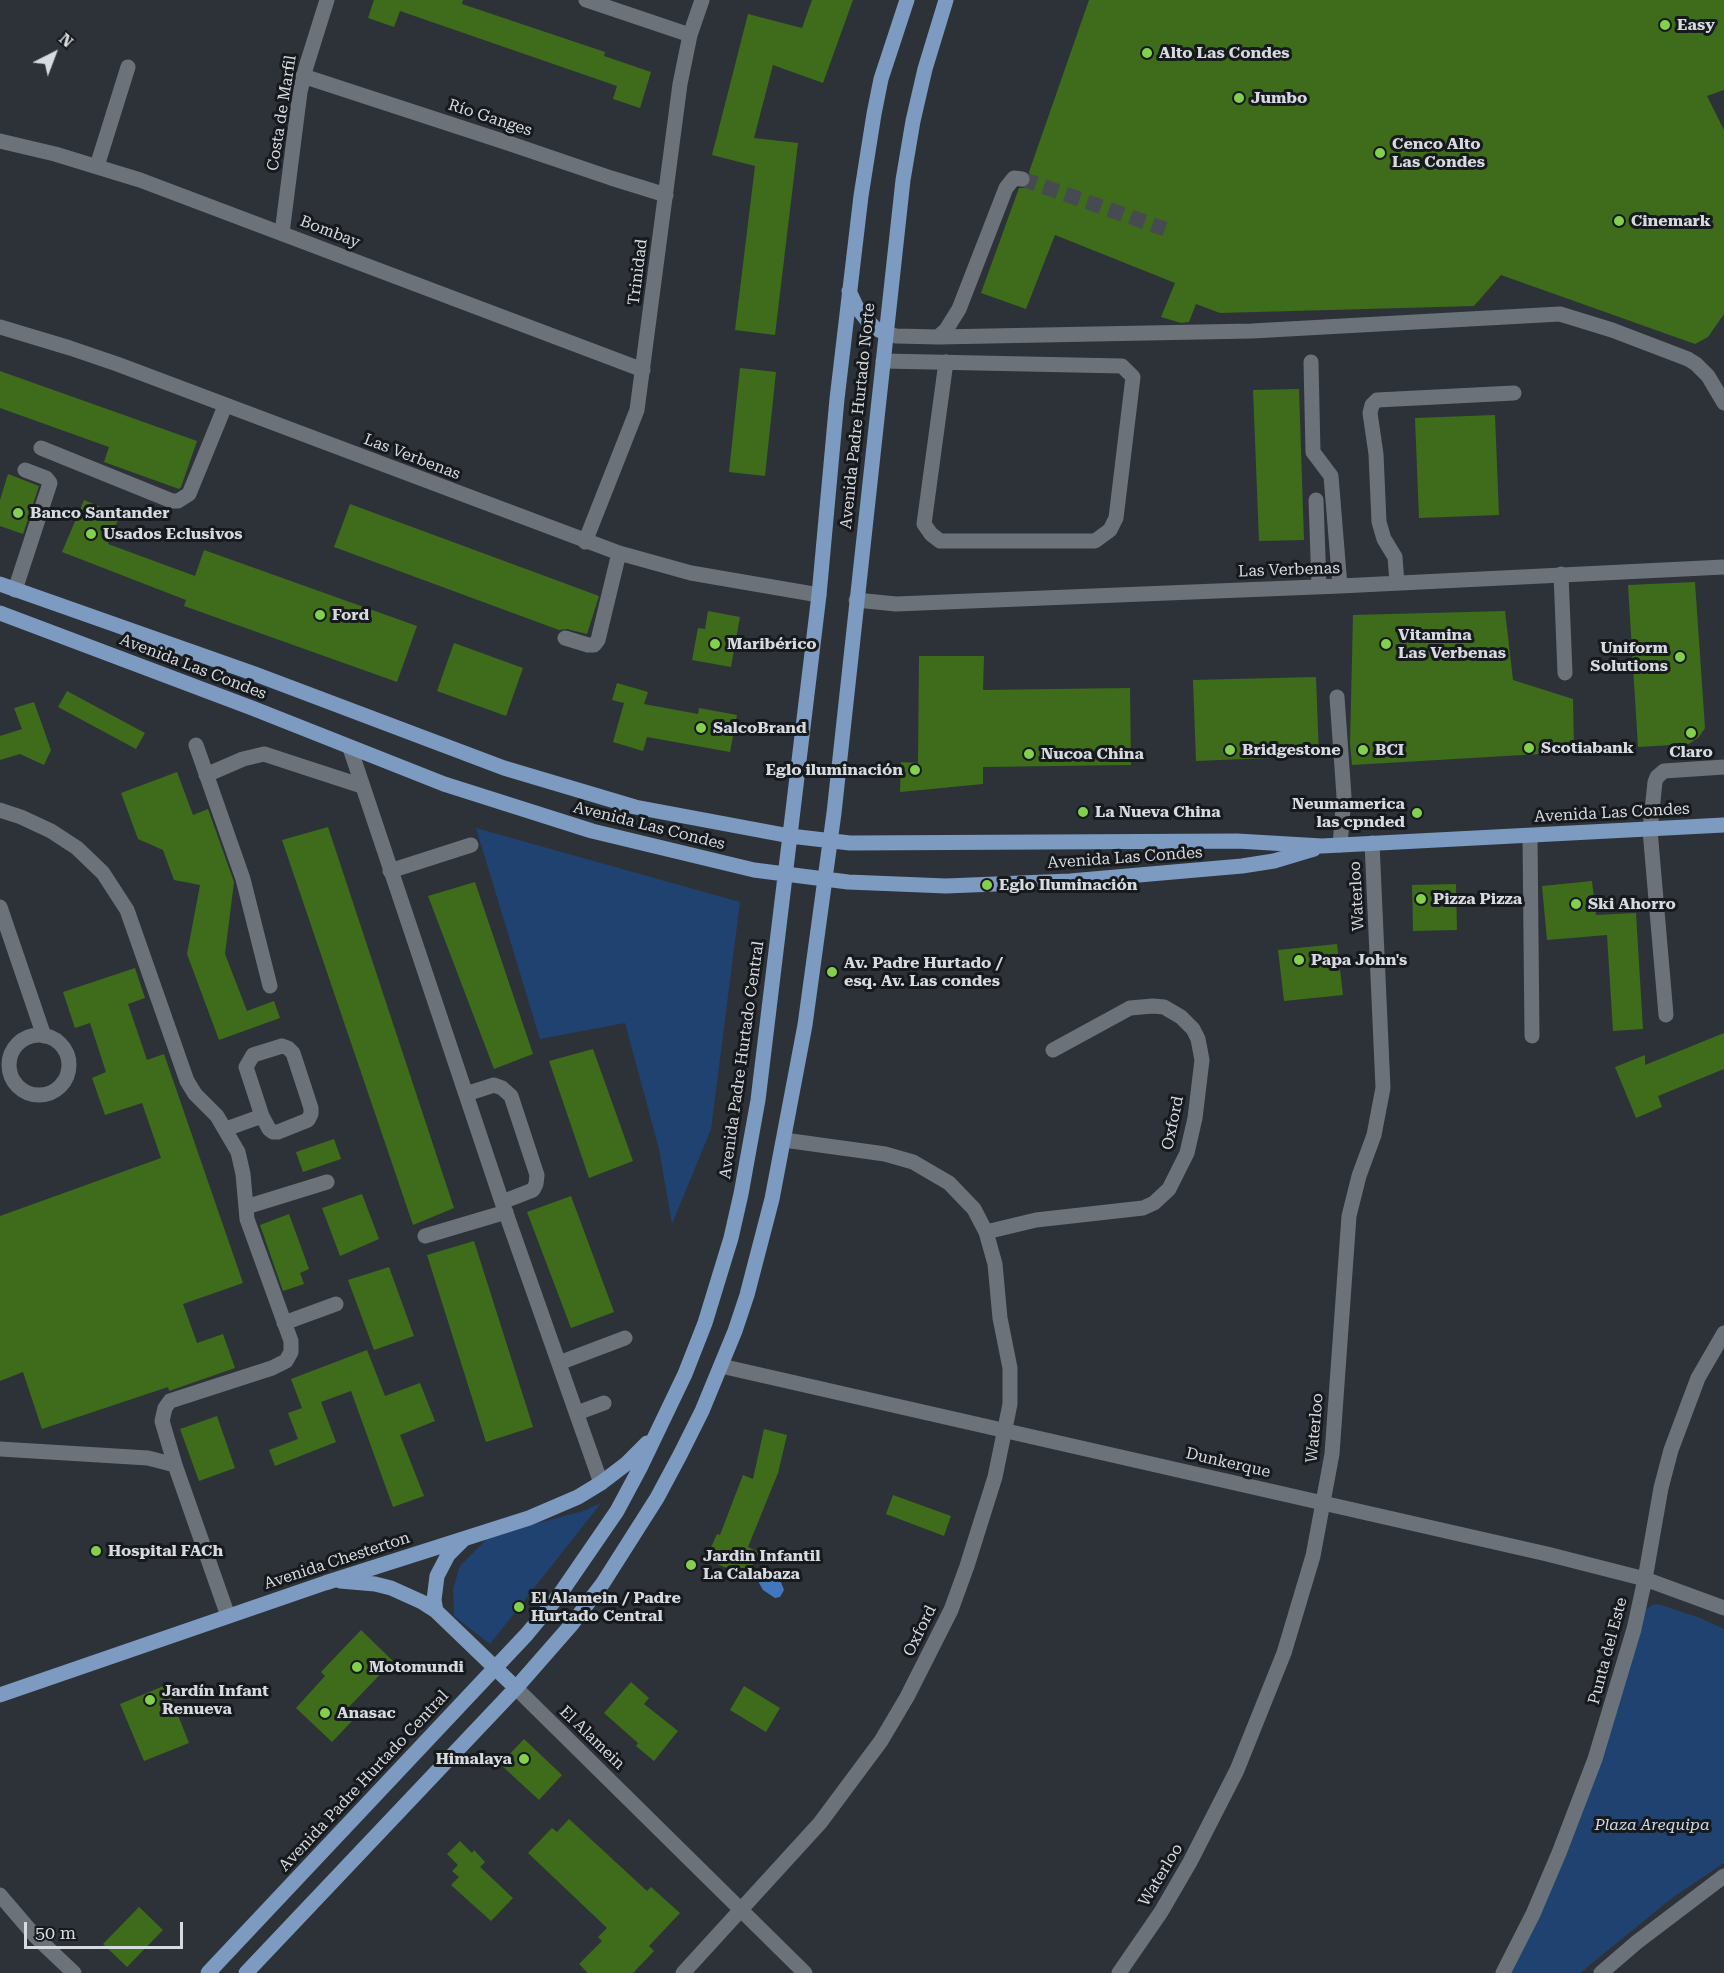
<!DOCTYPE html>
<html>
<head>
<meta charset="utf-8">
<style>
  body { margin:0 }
  #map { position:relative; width:1724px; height:1973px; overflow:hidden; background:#2d3239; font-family:"Roboto Serif",serif }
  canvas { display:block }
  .north { position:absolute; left:24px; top:24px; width:60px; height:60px; -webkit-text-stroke:4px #171a1d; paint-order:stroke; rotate:42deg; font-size:16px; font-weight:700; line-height:24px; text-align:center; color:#d7dadf }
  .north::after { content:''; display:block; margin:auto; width:21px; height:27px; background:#d7dadf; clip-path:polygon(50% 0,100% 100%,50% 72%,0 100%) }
  .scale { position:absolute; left:24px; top:1922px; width:159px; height:27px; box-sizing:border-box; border:3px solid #d7dadf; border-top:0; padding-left:8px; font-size:18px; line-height:21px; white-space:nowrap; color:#d7dadf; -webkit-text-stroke:4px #171a1d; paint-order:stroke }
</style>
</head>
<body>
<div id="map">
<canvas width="1724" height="1973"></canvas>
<div class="north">N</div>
<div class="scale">50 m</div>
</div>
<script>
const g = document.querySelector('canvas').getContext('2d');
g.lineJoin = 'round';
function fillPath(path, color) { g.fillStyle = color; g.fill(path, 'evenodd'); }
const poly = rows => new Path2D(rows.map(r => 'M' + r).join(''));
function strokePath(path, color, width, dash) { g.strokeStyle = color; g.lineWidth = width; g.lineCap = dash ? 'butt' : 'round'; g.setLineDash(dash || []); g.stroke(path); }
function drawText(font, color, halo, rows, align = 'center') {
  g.font = font + ' "Roboto Serif",serif'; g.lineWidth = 6; g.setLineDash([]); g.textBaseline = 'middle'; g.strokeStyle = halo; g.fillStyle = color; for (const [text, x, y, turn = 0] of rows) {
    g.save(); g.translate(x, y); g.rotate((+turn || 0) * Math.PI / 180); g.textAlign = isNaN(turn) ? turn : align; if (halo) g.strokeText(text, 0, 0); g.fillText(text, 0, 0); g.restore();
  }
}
const green = poly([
  [476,828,740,902,711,1129,672,1224,659,1149,625,1023,540,1039],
  [601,1503,490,1644,454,1616,453,1589,460,1566,490,1536,583,1511],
  [1658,1604,1700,1618,1724,1629,1724,1863,1672,1898,1580,1973,1507,1973,1644,1611,1652,1605]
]);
const water = poly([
  [764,1568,772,1569,779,1577,784,1590,780,1597,775,1598,763,1590,759,1583]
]);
const building = poly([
  [374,0,463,0,462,4,605,52,604,56,651,72,640,108,613,99,617,86,400,11,394,27,368,18],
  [812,0,853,0,823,83,773,65,754,138,798,143,775,335,735,330,755,166,712,155,748,14,802,28],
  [1089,0,1724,0,1724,90,1707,96,1724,130,1724,314,1708,337,1695,344,1501,275,1474,306,1220,313,1196,304,1189,322,1181,323,1161,317,1175,283,1055,235,1026,309,981,293,1019,188,1026,188,1032,181,1029,172],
  [740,368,776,372,765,476,729,472],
  [0,371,197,441,181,487,179,489,104,462,109,447,0,408],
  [1299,389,1304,540,1259,541,1253,390],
  [1495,415,1499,515,1419,518,1415,418],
  [8,474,39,486,23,534,0,526,0,500],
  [84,500,120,515,108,544,195,576,204,550,417,626,397,682,184,606,186,600,62,552],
  [350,504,599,596,587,634,567,629,559,630,334,547],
  [1695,582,1705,728,1699,737,1689,744,1638,747,1628,585],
  [708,611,740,617,731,667,692,660,698,628,705,629],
  [1505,611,1513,680,1573,699,1574,752,1352,765,1350,744,1353,615],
  [454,643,523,668,506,716,437,691],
  [919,656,984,656,983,690,1130,688,1131,765,983,767,983,784,900,792,901,762,918,763],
  [1316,677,1319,756,1196,761,1193,680],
  [617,683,648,692,644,704,698,714,699,708,737,715,730,752,647,737,643,751,613,742,624,703,612,700],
  [67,691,145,733,136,749,58,707],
  [34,702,51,750,44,765,20,754,0,760,0,736,22,729,14,708],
  [177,772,193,815,208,809,234,882,225,954,247,1011,274,1001,280,1018,219,1040,187,954,200,885,174,880,163,850,138,839,121,793],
  [328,827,454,1208,413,1225,282,840],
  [1592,881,1596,915,1636,913,1643,1029,1613,1031,1607,935,1547,940,1542,886],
  [475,882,533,1054,494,1069,428,896],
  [1456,884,1457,930,1413,931,1412,885],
  [1337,944,1343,995,1284,1001,1278,950],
  [135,968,145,998,128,1004,147,1060,164,1054,243,1283,183,1304,197,1343,223,1334,235,1368,169,1391,168,1387,42,1429,23,1372,0,1381,0,1216,161,1158,142,1103,105,1115,92,1078,106,1072,90,1023,75,1028,63,992],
  [1724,1033,1724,1069,1658,1096,1662,1107,1636,1118,1615,1067,1645,1055,1645,1065],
  [593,1049,633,1161,589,1178,549,1061],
  [334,1139,341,1159,303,1172,296,1152],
  [362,1194,379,1239,340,1256,322,1208],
  [571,1196,614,1312,571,1328,527,1212],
  [289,1214,309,1269,300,1273,304,1284,283,1291,260,1225],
  [474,1241,533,1427,486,1442,427,1255],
  [389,1267,414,1336,374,1350,348,1280],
  [367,1350,385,1396,420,1383,435,1421,400,1435,424,1496,393,1507,351,1391,321,1402,336,1442,275,1466,269,1450,298,1439,288,1413,302,1408,291,1379],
  [217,1416,235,1468,199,1481,180,1429],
  [764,1429,787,1435,778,1473,748,1547,759,1552,747,1577,706,1559,717,1534,720,1535,743,1475,753,1479],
  [893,1495,951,1516,944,1536,886,1514],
  [361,1630,393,1661,345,1711,354,1719,332,1742,296,1708,325,1676,321,1672],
  [631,1682,649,1698,644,1704,678,1731,654,1761,636,1746,638,1743,604,1713],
  [166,1685,189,1743,144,1761,120,1704],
  [744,1686,780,1708,766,1732,730,1710],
  [524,1739,562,1775,539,1800,500,1764],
  [569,1819,647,1891,651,1887,680,1913,649,1946,654,1951,633,1973,588,1973,579,1964,602,1941,598,1937,607,1928,528,1853,552,1828,557,1832],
  [460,1841,472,1853,474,1850,485,1862,480,1867,513,1898,491,1921,451,1885,459,1877,452,1871,458,1865,447,1854],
  [139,1907,163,1930,127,1967,103,1944]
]);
const minorTunnel = poly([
  [1022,179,1165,229]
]);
const minor = poly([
  [586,0,690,35],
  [303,76,505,142,611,178,666,195],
  [0,141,55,154,140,180,643,370],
  [97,166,128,67],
  [282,233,300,92,306,67,327,0],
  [0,327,70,348,117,364,619,553,691,573,819,595],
  [885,333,896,336,938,337,946,330,959,309,1006,188,1014,178,1022,179],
  [938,337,1252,331,1560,314,1612,330,1688,359,1696,364,1708,376,1724,403],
  [883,361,1122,366,1133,377,1116,518,1110,530,1095,541,940,541,931,534,924,524,946,362],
  [1311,362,1313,452,1331,476,1340,586],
  [41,448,172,501,178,501,189,494,225,406],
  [1316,500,1319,586],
  [585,542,637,410,680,84,690,35,702,0],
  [1561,574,1565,673],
  [1397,583,1395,557,1384,539,1379,522,1376,454,1370,413,1372,405,1377,400,1514,393],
  [15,590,50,483,46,478,25,470],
  [856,600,896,604,1340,586,1724,567],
  [565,638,588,645,594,645,598,640,619,553],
  [1337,697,1344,796,1340,845],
  [196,745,243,879,270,986],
  [350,748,502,1202,601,1483],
  [206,775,243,759,264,754,362,786],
  [0,810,21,817,51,831,77,848,103,873,127,910,187,1081,195,1094,217,1116,238,1152,243,1174,247,1219,291,1341,291,1352,286,1361,272,1368,170,1401,165,1408,162,1421,175,1465],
  [1530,836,1532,1036],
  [390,871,471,845],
  [0,907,44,1036],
  [1666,1015,1650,830,1655,782,1657,777,1664,771,1724,767],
  '9 1065a30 30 0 1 1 60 0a30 30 0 1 1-60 0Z',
  [282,1046,288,1048,293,1053,311,1108,311,1114,308,1120,278,1132,273,1132,269,1129,262,1116,246,1067,253,1055,282,1046],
  [466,1094,494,1085,502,1088,511,1096,537,1175,536,1184,533,1190,502,1202],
  [226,1129,262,1116],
  [246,1207,327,1182],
  [986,1232,1036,1220,1143,1208,1154,1203,1169,1189,1187,1153,1195,1118,1202,1060,1198,1039,1193,1029,1181,1017,1164,1007,1153,1006,1130,1008,1053,1050],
  [425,1236,506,1212],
  [284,1323,336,1304],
  [559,1363,625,1338],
  [721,1366,1547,1554,1645,1579,1724,1608],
  [577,1413,604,1403],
  [0,1449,148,1458,175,1465,228,1616],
  [516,1688,805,1973],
  [0,1895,35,1936,74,1973],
  [683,1973,820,1823,881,1741,907,1697,951,1610,967,1566,995,1477,1010,1404,1010,1368,1000,1318,995,1264,986,1232,974,1209,949,1183,913,1162,885,1154,784,1140],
  [1119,1973,1161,1912,1190,1862,1237,1770,1284,1653,1313,1556,1332,1454,1349,1216,1359,1176,1374,1135,1383,1088,1372,843],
  [1503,1973,1533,1914,1559,1853,1595,1759,1634,1629,1645,1579,1661,1488,1671,1450,1698,1378,1724,1333],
  [1601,1973,1637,1942,1724,1876]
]);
const major = poly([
  [849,291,856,306,866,319,875,328,885,333],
  [0,584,255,674,504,768,635,807,790,836,850,843,1237,841,1322,846,1724,825],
  [0,613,252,708,444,784,592,831,754,870,848,882,946,886,1070,881,1242,866,1274,861,1314,849],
  [340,1581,375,1584,391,1588,422,1602,436,1611,516,1688],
  [436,1611,434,1600,437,1576,448,1555,463,1540],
  [0,1695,325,1583,529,1518,578,1497,601,1483,626,1464,647,1443],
  [208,1973,527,1634,560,1594,617,1511,640,1468,685,1374,705,1323,731,1238,741,1194,758,1100,819,595,837,399,861,196,874,114,881,79,907,0],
  [246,1973,516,1688,572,1624,603,1583,657,1498,680,1455,702,1411,735,1331,747,1295,772,1199,805,1025,834,813,903,180,913,121,925,69,946,0]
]);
const markers = [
  [1665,25,6,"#83d04e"],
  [1147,53,6,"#83d04e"],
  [1239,98,6,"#83d04e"],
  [1380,153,6,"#83d04e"],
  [1619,221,6,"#83d04e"],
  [18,513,6,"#83d04e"],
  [91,534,6,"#83d04e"],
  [320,615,6,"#83d04e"],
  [715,644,6,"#83d04e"],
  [1386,644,6,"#83d04e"],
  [1680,657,6,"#83d04e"],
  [701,728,6,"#83d04e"],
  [1691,733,6,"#83d04e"],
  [1529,748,6,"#83d04e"],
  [1230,750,6,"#83d04e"],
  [1363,750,6,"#83d04e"],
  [1029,754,6,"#83d04e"],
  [915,770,6,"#83d04e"],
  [1083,812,6,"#83d04e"],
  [1417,813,6,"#83d04e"],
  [987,885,6,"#83d04e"],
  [1421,899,6,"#83d04e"],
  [1576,904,6,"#83d04e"],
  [1299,960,6,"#83d04e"],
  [832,972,6,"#83d04e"],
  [96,1551,6,"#83d04e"],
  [691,1565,6,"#83d04e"],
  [519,1607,6,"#83d04e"],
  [357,1667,6,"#83d04e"],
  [150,1700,6,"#83d04e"],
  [325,1713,6,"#83d04e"],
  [524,1759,6,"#83d04e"]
];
const poiNames = [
  ["Easy",1677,25],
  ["Alto Las Condes",1159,53],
  ["Jumbo",1251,98],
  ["Cenco Alto",1392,144],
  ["Las Condes",1392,162],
  ["Cinemark",1631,221],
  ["Banco Santander",30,513],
  ["Usados Eclusivos",103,534],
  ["Ford",332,615],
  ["Vitamina",1398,635],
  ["Las Verbenas",1398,653],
  ["Maribérico",727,644],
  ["Uniform",1668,648,"right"],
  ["Solutions",1668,666,"right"],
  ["SalcoBrand",713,728],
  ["Scotiabank",1541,748],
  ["Bridgestone",1242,750],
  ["BCI",1375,750],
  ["Claro",1691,752,"center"],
  ["Nucoa China",1041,754],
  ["Eglo iluminación",903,770,"right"],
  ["Neumamerica",1405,804,"right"],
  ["las cpnded",1405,822,"right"],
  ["La Nueva China",1095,812],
  ["Eglo Iluminación",999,885],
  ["Pizza Pizza",1433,899],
  ["Ski Ahorro",1588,904],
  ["Papa John's",1311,960],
  ["Av. Padre Hurtado /",844,963],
  ["esq. Av. Las condes",844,981],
  ["Hospital FACh",108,1551],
  ["Jardin Infantil",703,1556],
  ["La Calabaza",703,1574],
  ["El Alamein / Padre",531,1598],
  ["Hurtado Central",531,1616],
  ["Motomundi",369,1667],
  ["Jardín Infant",162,1691],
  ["Renueva",162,1709],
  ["Anasac",337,1713],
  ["Himalaya",512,1759,"right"]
];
const streetNames = [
  ["Costa de Marfil",282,113,-81],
  ["Río Ganges",490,118,18],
  ["Bombay",330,232,21],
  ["Trinidad",638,272,-83],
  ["Avenida Padre Hurtado Norte",858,416,-84],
  ["Las Verbenas",412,457,21],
  ["Las Verbenas",1289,570,-2],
  ["Avenida Las Condes",193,667,21],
  ["Avenida Las Condes",1612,813,-3],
  ["Avenida Las Condes",649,826,14],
  ["Avenida Las Condes",1125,858,-4],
  ["Waterloo",1357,896,-93],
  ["Avenida Padre Hurtado Central",742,1060,-82],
  ["Oxford",1173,1123,-78],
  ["Waterloo",1315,1428,-85],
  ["Dunkerque",1228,1463,13],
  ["Avenida Chesterton",337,1561,-18],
  ["Oxford",920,1631,-64],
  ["Punta del Este",1608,1651,-75],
  ["El Alamein",592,1738,44],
  ["Avenida Padre Hurtado Central",364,1781,-47],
  ["Waterloo",1161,1875,-59]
];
const parkNames = [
  ["Plaza Arequipa",1652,1825]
];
fillPath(green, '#1f4271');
fillPath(water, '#4377bd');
fillPath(building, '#3e6c1a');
strokePath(minorTunnel, '#464b52', 15, [15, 8]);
strokePath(minor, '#6c7279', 15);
strokePath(major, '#7d9ac0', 15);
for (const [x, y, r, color] of markers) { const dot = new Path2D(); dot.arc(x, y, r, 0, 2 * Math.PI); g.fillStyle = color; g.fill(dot); strokePath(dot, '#171a1d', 2); }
drawText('bold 16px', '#d7dadf', '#171a1d', poiNames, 'left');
drawText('16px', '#d7dadf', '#171a1d', streetNames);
drawText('italic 16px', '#cbd9ec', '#171a1d', parkNames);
</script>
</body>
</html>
